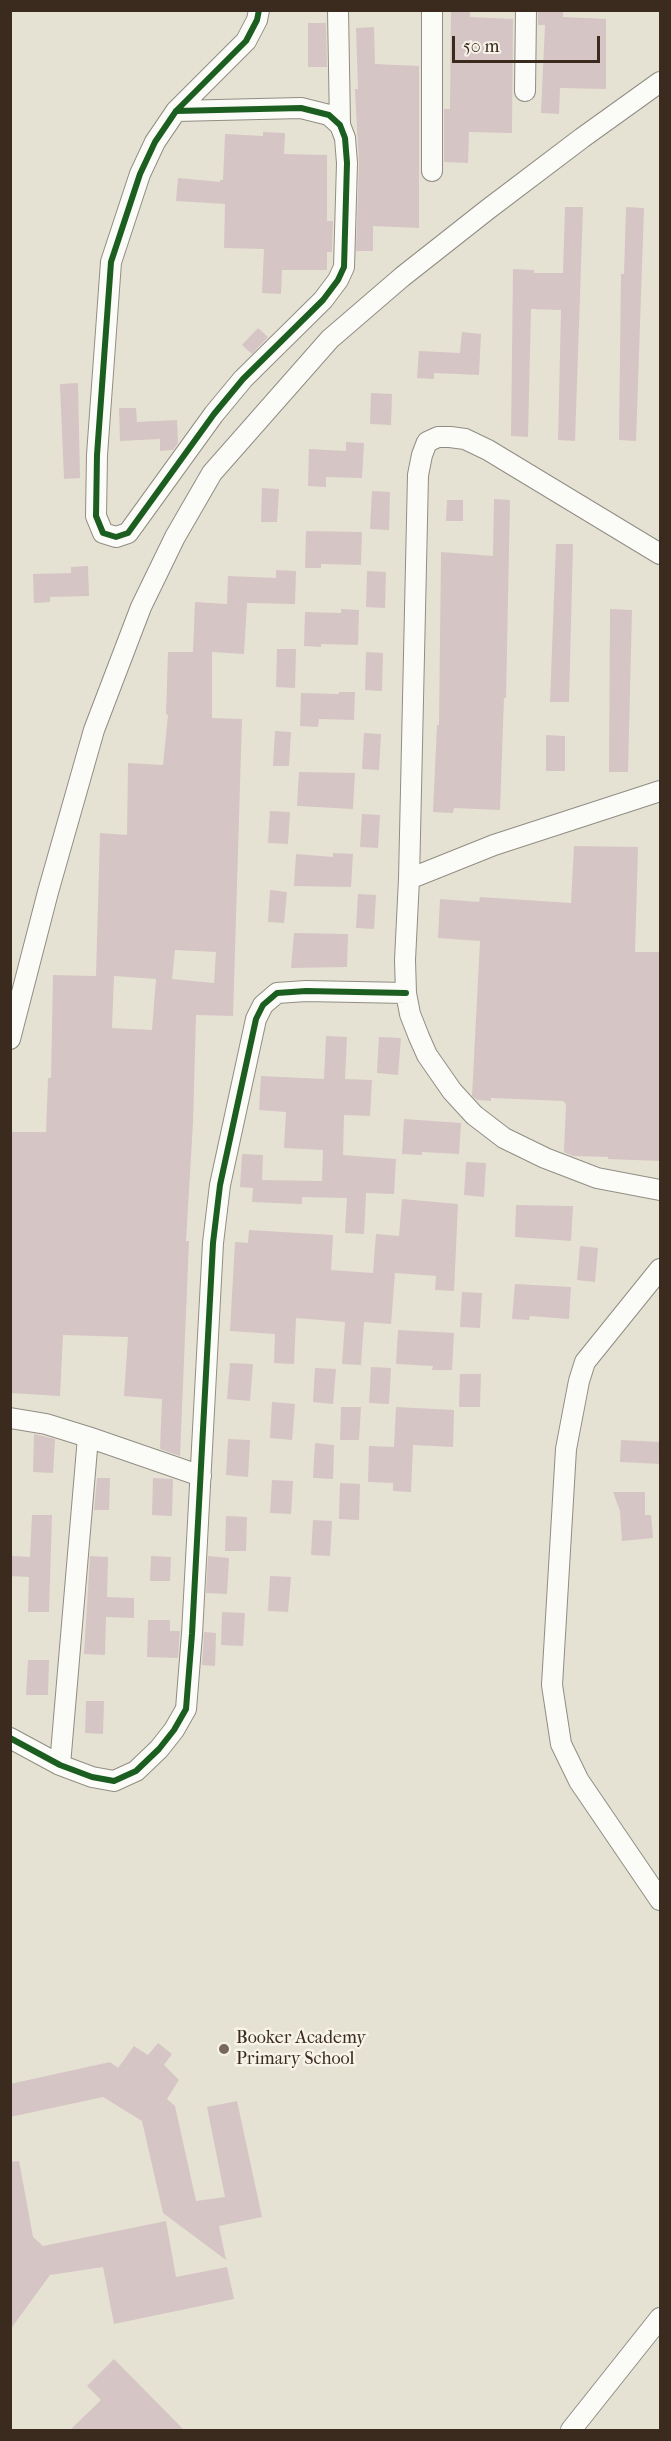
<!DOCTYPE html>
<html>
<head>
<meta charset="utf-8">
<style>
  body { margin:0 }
  #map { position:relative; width:671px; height:2441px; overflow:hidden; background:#e6e2d3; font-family:"IM FELL French Canon",serif }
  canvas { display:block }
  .frame { position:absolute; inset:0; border:12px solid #3b2a1e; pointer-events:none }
  .scale { position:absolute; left:452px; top:36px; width:148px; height:27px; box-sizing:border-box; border:3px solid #3b2a1e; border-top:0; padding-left:8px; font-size:18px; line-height:21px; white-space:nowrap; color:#3b2a1e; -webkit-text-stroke:4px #f7f3e8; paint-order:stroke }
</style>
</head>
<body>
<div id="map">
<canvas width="671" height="2441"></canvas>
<div class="frame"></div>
<div class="scale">50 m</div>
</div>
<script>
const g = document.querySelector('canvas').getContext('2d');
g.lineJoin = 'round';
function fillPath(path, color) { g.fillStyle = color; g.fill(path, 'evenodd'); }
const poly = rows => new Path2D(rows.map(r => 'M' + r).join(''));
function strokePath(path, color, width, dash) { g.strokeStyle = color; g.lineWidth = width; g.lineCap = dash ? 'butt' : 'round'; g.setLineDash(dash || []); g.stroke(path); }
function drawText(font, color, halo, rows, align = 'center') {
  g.font = font + ' "IM FELL French Canon",serif'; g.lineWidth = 5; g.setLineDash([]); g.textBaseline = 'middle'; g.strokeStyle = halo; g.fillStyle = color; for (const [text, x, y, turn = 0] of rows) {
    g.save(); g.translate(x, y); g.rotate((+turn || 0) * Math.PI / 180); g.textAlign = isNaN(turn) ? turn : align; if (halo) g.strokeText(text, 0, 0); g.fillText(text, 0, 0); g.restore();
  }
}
const building = poly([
  [451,10,470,10,470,17,513,19,512,133,469,132,468,163,444,162,444,109,450,109],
  [538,10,563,10,563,17,606,19,606,89,560,88,559,114,541,113,545,25,538,25],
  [308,23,326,23,327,67,308,67],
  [374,27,375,64,419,66,419,228,373,226,373,251,356,251,359,163,356,111,355,89,358,89,356,28],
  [263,132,285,133,284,154,327,155,327,221,333,221,332,252,327,252,327,270,282,270,281,294,262,293,264,249,224,248,225,204,176,201,178,178,220,182,220,180,223,180,225,134,263,136],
  [565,207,583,207,575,441,558,440,561,310,531,309,528,437,511,436,513,269,534,270,534,273,563,273],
  [626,207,644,208,636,441,619,440,621,274,624,274],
  [258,328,268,337,252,354,242,345],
  [462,332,481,334,479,375,434,373,434,379,417,378,419,351,460,353],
  [78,383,80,478,64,479,60,384],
  [371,393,392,394,391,425,370,424],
  [119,408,136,408,137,422,177,420,178,443,173,450,160,451,160,439,120,441],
  [346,442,364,443,362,478,326,477,326,487,308,486,309,449,346,451],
  [262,488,279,489,277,522,261,522],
  [372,491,390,492,389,530,370,529],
  [494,499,510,500,506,698,504,698,500,810,454,808,453,813,433,812,437,725,439,725,441,552,493,556],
  [447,500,463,500,463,521,446,521],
  [306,531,362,532,361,565,321,564,321,568,305,568],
  [556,544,573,544,569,702,550,702],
  [88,566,89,596,50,597,50,602,34,603,33,574,71,573,71,567],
  [276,570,296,571,295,604,247,603,244,654,212,652,212,718,242,719,233,1016,196,1015,193,1123,186,1241,189,1241,180,1456,160,1449,162,1399,124,1396,128,1337,63,1335,60,1396,10,1393,10,1132,46,1132,48,1078,51,1078,53,975,96,976,100,833,127,835,128,763,163,765,168,715,166,714,168,652,193,652,195,602,227,604,228,576,276,578],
  [175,950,216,952,214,983,172,979],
  [114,976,156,979,152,1030,112,1028],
  [367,571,386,572,385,608,366,607],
  [341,609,359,610,358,645,321,644,321,647,304,646,305,612,341,613],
  [610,609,632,610,628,772,609,772],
  [277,649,296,649,295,688,276,687],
  [366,652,383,653,382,691,365,690],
  [339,692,355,692,354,720,319,719,318,727,300,726,301,693,339,694],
  [275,731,291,732,289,766,273,766],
  [364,733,381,734,379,770,362,769],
  [546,735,565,736,565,771,546,771],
  [299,772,355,773,353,809,297,806],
  [270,811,290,812,288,844,268,843],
  [362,814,380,815,378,848,360,847],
  [574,846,638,847,635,952,660,952,660,1161,608,1159,608,1157,573,1156,564,1152,566,1104,563,1101,491,1098,491,1101,477,1100,472,1096,480,941,438,938,440,899,479,902,480,897,571,903],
  [333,853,353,854,351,887,294,886,296,854,333,857],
  [270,890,287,892,284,923,268,922],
  [358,894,376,895,374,929,356,928],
  [294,933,348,934,347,967,291,968],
  [326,1036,347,1037,345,1079,372,1080,370,1116,344,1115,343,1155,396,1159,394,1194,366,1193,364,1234,345,1233,347,1198,302,1197,302,1204,252,1202,253,1188,240,1187,242,1154,263,1155,262,1180,322,1181,323,1150,284,1148,286,1112,259,1110,261,1076,324,1079],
  [379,1037,401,1038,398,1075,377,1073],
  [404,1119,461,1123,459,1154,422,1152,422,1155,402,1154],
  [466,1162,486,1163,484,1197,464,1195],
  [402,1199,458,1204,454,1291,435,1290,436,1276,395,1273,391,1324,364,1322,361,1365,342,1364,345,1322,296,1318,294,1364,274,1363,275,1334,230,1331,235,1242,248,1243,249,1230,333,1235,331,1270,373,1273,376,1234,399,1236],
  [516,1205,573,1206,571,1241,515,1237],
  [580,1246,598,1248,595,1282,577,1280],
  [515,1284,571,1287,569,1319,530,1316,529,1320,512,1319],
  [462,1292,482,1293,480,1328,460,1327],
  [398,1330,454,1333,452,1370,432,1370,433,1366,396,1364],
  [230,1363,253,1364,250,1401,227,1399],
  [371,1367,391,1368,389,1404,369,1403],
  [315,1368,336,1369,333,1404,313,1402],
  [460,1374,481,1374,480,1407,459,1407],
  [272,1402,295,1404,292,1440,270,1438],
  [341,1407,361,1407,359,1440,340,1440],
  [396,1407,454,1410,453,1447,413,1445,411,1492,393,1491,393,1483,368,1482,369,1446,394,1447],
  [34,1434,55,1439,53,1473,33,1472],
  [228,1439,250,1440,248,1477,226,1475],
  [621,1440,660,1442,660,1464,620,1462],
  [315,1443,334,1445,333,1479,313,1478],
  [97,1478,110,1478,109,1510,94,1510],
  [153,1478,173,1479,172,1516,152,1515],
  [272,1480,293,1481,291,1514,270,1513],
  [340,1483,360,1484,359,1520,339,1519],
  [613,1492,645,1492,645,1515,651,1515,653,1538,622,1541,620,1511],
  [32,1515,52,1515,49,1612,28,1612,29,1577,10,1576,10,1556,30,1557],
  [226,1516,247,1517,246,1551,225,1551],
  [313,1520,332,1521,330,1556,311,1555],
  [90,1556,108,1557,107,1597,134,1598,134,1618,106,1617,105,1655,84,1654],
  [151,1556,171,1557,170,1581,150,1581],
  [208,1556,229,1558,227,1594,206,1593],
  [270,1576,291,1577,288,1612,268,1611],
  [222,1612,245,1613,243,1646,221,1645],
  [148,1620,170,1620,170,1631,180,1631,178,1658,147,1657],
  [204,1632,216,1633,215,1666,202,1665],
  [28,1660,49,1660,48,1695,26,1695],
  [86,1701,104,1701,103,1734,85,1733],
  [158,2043,172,2054,164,2065,179,2080,167,2099,175,2106,196,2201,225,2197,207,2107,237,2101,262,2217,219,2226,226,2260,163,2213,142,2121,103,2097,10,2117,10,2084,110,2062,118,2068,134,2046,148,2055],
  [19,2161,33,2237,43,2246,166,2221,176,2277,227,2267,234,2299,114,2324,103,2267,50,2275,10,2330,10,2162],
  [114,2359,184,2430,70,2430,101,2400,87,2386]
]);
const minor = poly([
  [338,10,340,125],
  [525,91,526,10],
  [176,111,301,108,329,115,340,125,345,138,347,163,344,267,338,280,323,300,243,379,214,414,128,533,116,537,103,533,96,516,97,455,111,262,140,174,155,142,176,111,246,41,257,20,259,10],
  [432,171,432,10],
  [660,791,494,845,409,879,405,960,406,993,410,1014,419,1037,427,1055,452,1091,474,1115,504,1138,545,1158,597,1178,660,1190],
  [409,879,418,475,422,455,427,442,438,437,450,437,465,439,488,450,660,554],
  [10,1039,48,892,94,730,141,607,175,537,212,473,330,339,402,277,487,210,582,138,660,82],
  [660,1269,585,1362,579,1381,566,1449,552,1685,561,1744,579,1781,660,1900],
  [10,1418,46,1424,88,1437,201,1476],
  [10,1738,60,1765,92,1777,114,1781,136,1771,159,1749,174,1730,186,1709,192,1634,213,1243,220,1185,256,1019,263,1005,277,993,306,991,406,993],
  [60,1765,88,1437],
  [571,2430,660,2318]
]);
const cycleway = poly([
  [176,111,301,108,329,115,340,125,345,138,347,163,344,267,338,280,323,300,243,379,214,414,128,533,116,537,103,533,96,516,97,455,111,262,140,174,155,142,176,111,246,41,257,20,259,10],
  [10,1738,60,1765,92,1777,114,1781,136,1771,159,1749,174,1730,186,1709,192,1634,213,1243,220,1185,256,1019,263,1005,277,993,306,991,406,993]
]);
const markers = [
  [224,2049,6,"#776a5d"]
];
const poiNames = [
  ["Booker Academy",236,2039],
  ["Primary School",236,2060]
];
fillPath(building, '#d6c5c5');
strokePath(minor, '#918d83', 22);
strokePath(minor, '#fbfbf8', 20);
strokePath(cycleway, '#1b5e20', 6);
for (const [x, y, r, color] of markers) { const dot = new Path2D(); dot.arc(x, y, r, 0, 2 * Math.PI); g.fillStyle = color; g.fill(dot); strokePath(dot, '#f7f3e8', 2); }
drawText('18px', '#3b2a1e', '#f7f3e8', poiNames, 'left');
</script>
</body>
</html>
